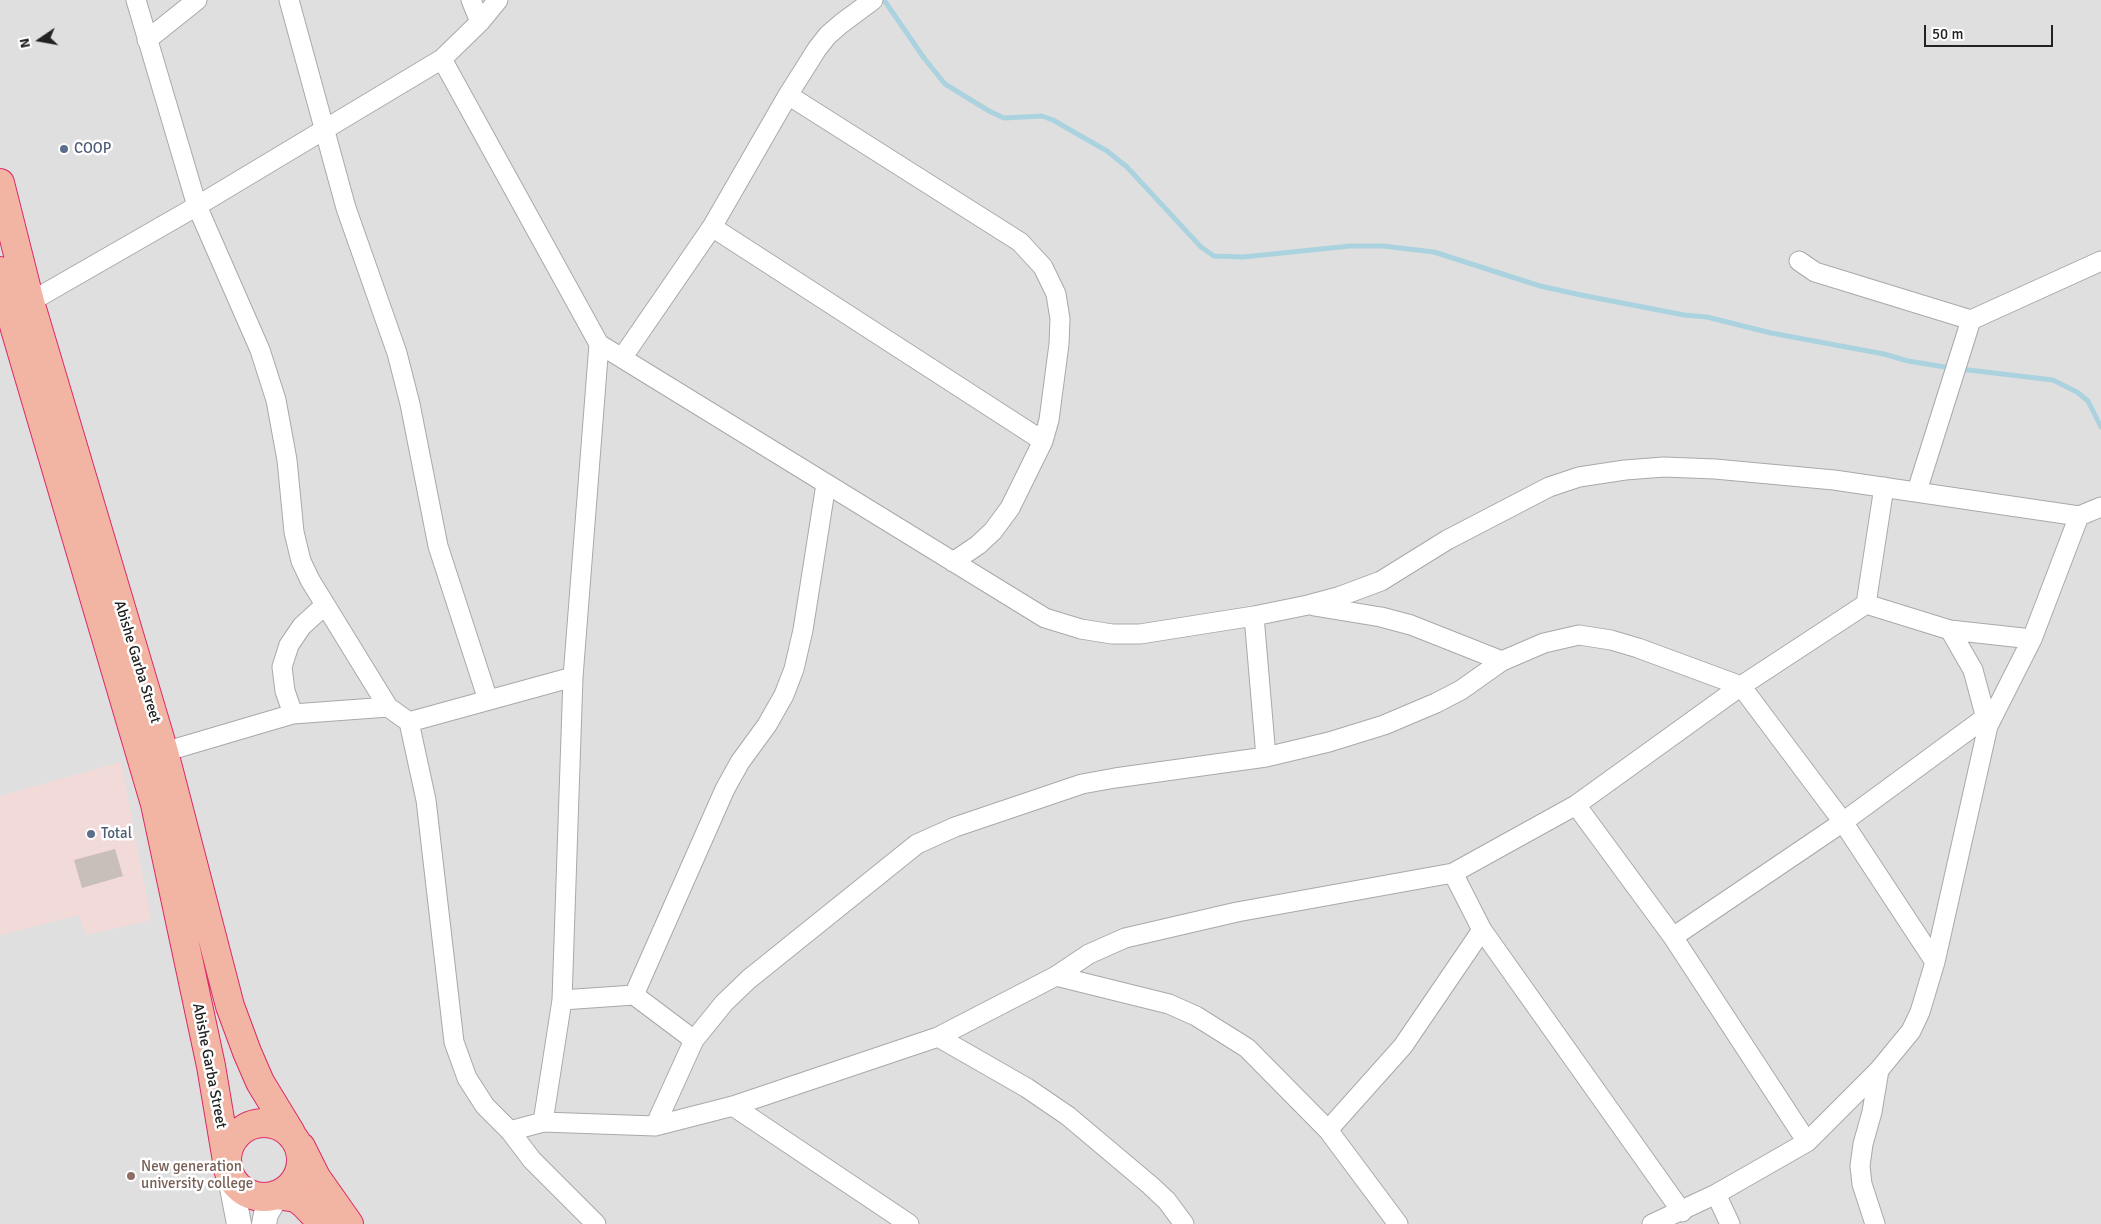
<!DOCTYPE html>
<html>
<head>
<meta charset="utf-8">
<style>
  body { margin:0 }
  #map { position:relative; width:2101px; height:1224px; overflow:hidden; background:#f2efe9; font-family:Signika,sans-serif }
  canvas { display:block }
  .north { position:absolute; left:15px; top:15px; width:50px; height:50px; -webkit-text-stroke:4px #fff; paint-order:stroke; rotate:258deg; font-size:14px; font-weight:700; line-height:20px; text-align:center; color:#222 }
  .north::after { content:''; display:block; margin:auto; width:18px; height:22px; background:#222; clip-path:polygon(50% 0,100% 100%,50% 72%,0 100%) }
  .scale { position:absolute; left:1924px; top:25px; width:129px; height:22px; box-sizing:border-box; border:2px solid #222; border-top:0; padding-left:6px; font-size:15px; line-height:18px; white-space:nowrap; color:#222; -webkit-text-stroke:4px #fff; paint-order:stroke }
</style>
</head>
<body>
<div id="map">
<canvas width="2101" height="1224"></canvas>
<div class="north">N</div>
<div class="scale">50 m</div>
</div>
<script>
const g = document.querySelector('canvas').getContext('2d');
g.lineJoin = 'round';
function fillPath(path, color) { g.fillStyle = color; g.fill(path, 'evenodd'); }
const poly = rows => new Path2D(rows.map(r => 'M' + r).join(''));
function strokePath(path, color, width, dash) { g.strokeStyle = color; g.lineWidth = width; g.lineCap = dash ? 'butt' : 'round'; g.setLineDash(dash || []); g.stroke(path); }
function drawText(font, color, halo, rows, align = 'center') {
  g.font = font + ' Signika,sans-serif'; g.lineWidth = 5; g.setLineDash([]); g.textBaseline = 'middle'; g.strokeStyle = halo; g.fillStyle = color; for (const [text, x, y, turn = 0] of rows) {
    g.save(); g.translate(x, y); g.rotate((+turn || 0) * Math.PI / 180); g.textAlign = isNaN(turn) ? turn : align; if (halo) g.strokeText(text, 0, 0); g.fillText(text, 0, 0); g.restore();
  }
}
const residential = poly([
  [0,0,2101,0,2101,1224,0,1224]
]);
const commercial = poly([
  [121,762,151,920,86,935,79,915,0,935,0,796]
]);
const stream = poly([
  [884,0,924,58,945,84,989,111,1004,118,1042,116,1053,120,1107,151,1127,167,1201,247,1214,256,1243,257,1350,246,1383,246,1434,252,1540,286,1581,295,1684,315,1707,317,1771,333,1884,354,1908,361,1951,368],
  [1960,369,2053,380,2077,392,2088,401,2101,427]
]);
const building = poly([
  [115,849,123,876,82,888,74,860]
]);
const minor = poly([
  [136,0,197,206,260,350,276,400,287,460,294,532,301,561,310,580,388,707,409,722,426,800,454,1042,467,1078,485,1106,510,1131,532,1160,596,1224],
  [289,0,346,208,397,353,410,404,438,546,488,700],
  [471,0,480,22],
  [147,40,197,0],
  [442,59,599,344,1045,618,1081,629,1112,634,1140,634,1254,616,1308,605,1338,597,1381,581,1447,540,1549,487,1579,477,1625,470,1664,467,1715,469,1834,480,2079,516,2101,507],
  [788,95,1020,242,1043,267,1056,294,1060,319,1059,344,1049,420,1043,441,1010,508,993,531,978,545,953,562],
  [712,227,1043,441],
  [1799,261,1815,272,1971,320,2101,261],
  [30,302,197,206,442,59,480,22,498,0],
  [622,358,712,227,788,95,817,49,828,35,842,23,873,0],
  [1917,491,1971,320],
  [1866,604,1950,630,2032,639],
  [1314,606,1381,617,1411,625,1502,661],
  [1254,616,1266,757],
  [1950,630,1973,670,1988,726],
  [293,714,285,691,282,667,289,645,302,626,325,605],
  [409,722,573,677],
  [164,752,293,714,388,707],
  [1576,805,1673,937,1807,1142],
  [1453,873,1482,930,1682,1212],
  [1673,937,1843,822,1986,717],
  [1056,976,1169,1004,1196,1016,1247,1048,1328,1130,1398,1224],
  [634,995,725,789,740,762,767,725,784,695,794,669,803,630,826,484],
  [562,1000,634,995,694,1040],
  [938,1037,1027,1088,1068,1116,1150,1185,1167,1201,1184,1224],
  [733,1106,909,1224],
  [543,1122,562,1000,573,677,599,344],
  [655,1126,694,1040,724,1003,749,979,917,844,955,827,1082,784,1115,778,1266,757,1329,742,1384,725,1436,703,1461,690,1502,661,1544,643,1579,635,1611,640,1638,648,1741,686,1843,822,1935,962],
  [1328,1130,1403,1046,1482,930],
  [510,1131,543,1122,655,1126,733,1106,938,1037,1056,976,1089,954,1125,938,1237,912,1453,873,1576,805,1741,686,1866,604,1884,487],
  [1716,1194,1730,1224],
  [1652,1224,1716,1194,1807,1142,1879,1070,1911,1031,1920,1012,1935,962,1988,726,2032,639,2079,516],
  [1875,1224,1862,1184,1860,1166,1863,1144,1872,1112,1879,1070]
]);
const tertiary = poly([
  [228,1167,239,1224],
  [264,1224,266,1214,277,1195]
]);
const trunk = poly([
  [0,183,30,302,164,752,230,1006,247,1052,260,1082,291,1133],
  [0,271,15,329,155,804,211,1066,228,1167],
  '227 1160a37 37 0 1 1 74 0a37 37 0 1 1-74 0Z',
  [301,1147,316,1177,349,1224],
  [277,1195,296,1198,304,1204,323,1224]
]);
const markers = [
  [64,149,5,"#5c6f8a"],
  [91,834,5,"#5c6f8a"],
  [131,1176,5,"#8d6e63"]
];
const serviceNames = [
  ["COOP",74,149],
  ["Total",101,834]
];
const streetNames = [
  ["Abishe Garba Street",137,662,73],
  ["Abishe Garba Street",209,1066,79]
];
const educationNames = [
  ["New generation",141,1167],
  ["university college",141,1184]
];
fillPath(residential, '#e0dfdf');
fillPath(commercial, '#f2dad9');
strokePath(stream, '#aad3df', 5);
fillPath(building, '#c7bfb8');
strokePath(minor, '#a9a9a9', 21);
strokePath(tertiary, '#a9a9a9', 26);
strokePath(trunk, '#dc2a67', 30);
strokePath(minor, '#fff', 19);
strokePath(tertiary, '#fff', 24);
strokePath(trunk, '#f2b4a3', 28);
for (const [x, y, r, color] of markers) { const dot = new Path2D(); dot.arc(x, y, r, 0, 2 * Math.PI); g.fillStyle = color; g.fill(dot); strokePath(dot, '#fff', 2); }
drawText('15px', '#4e5e75', '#fff', serviceNames, 'left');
drawText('15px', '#222', '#fff', streetNames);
drawText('15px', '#785e54', '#fff', educationNames, 'left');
</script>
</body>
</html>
